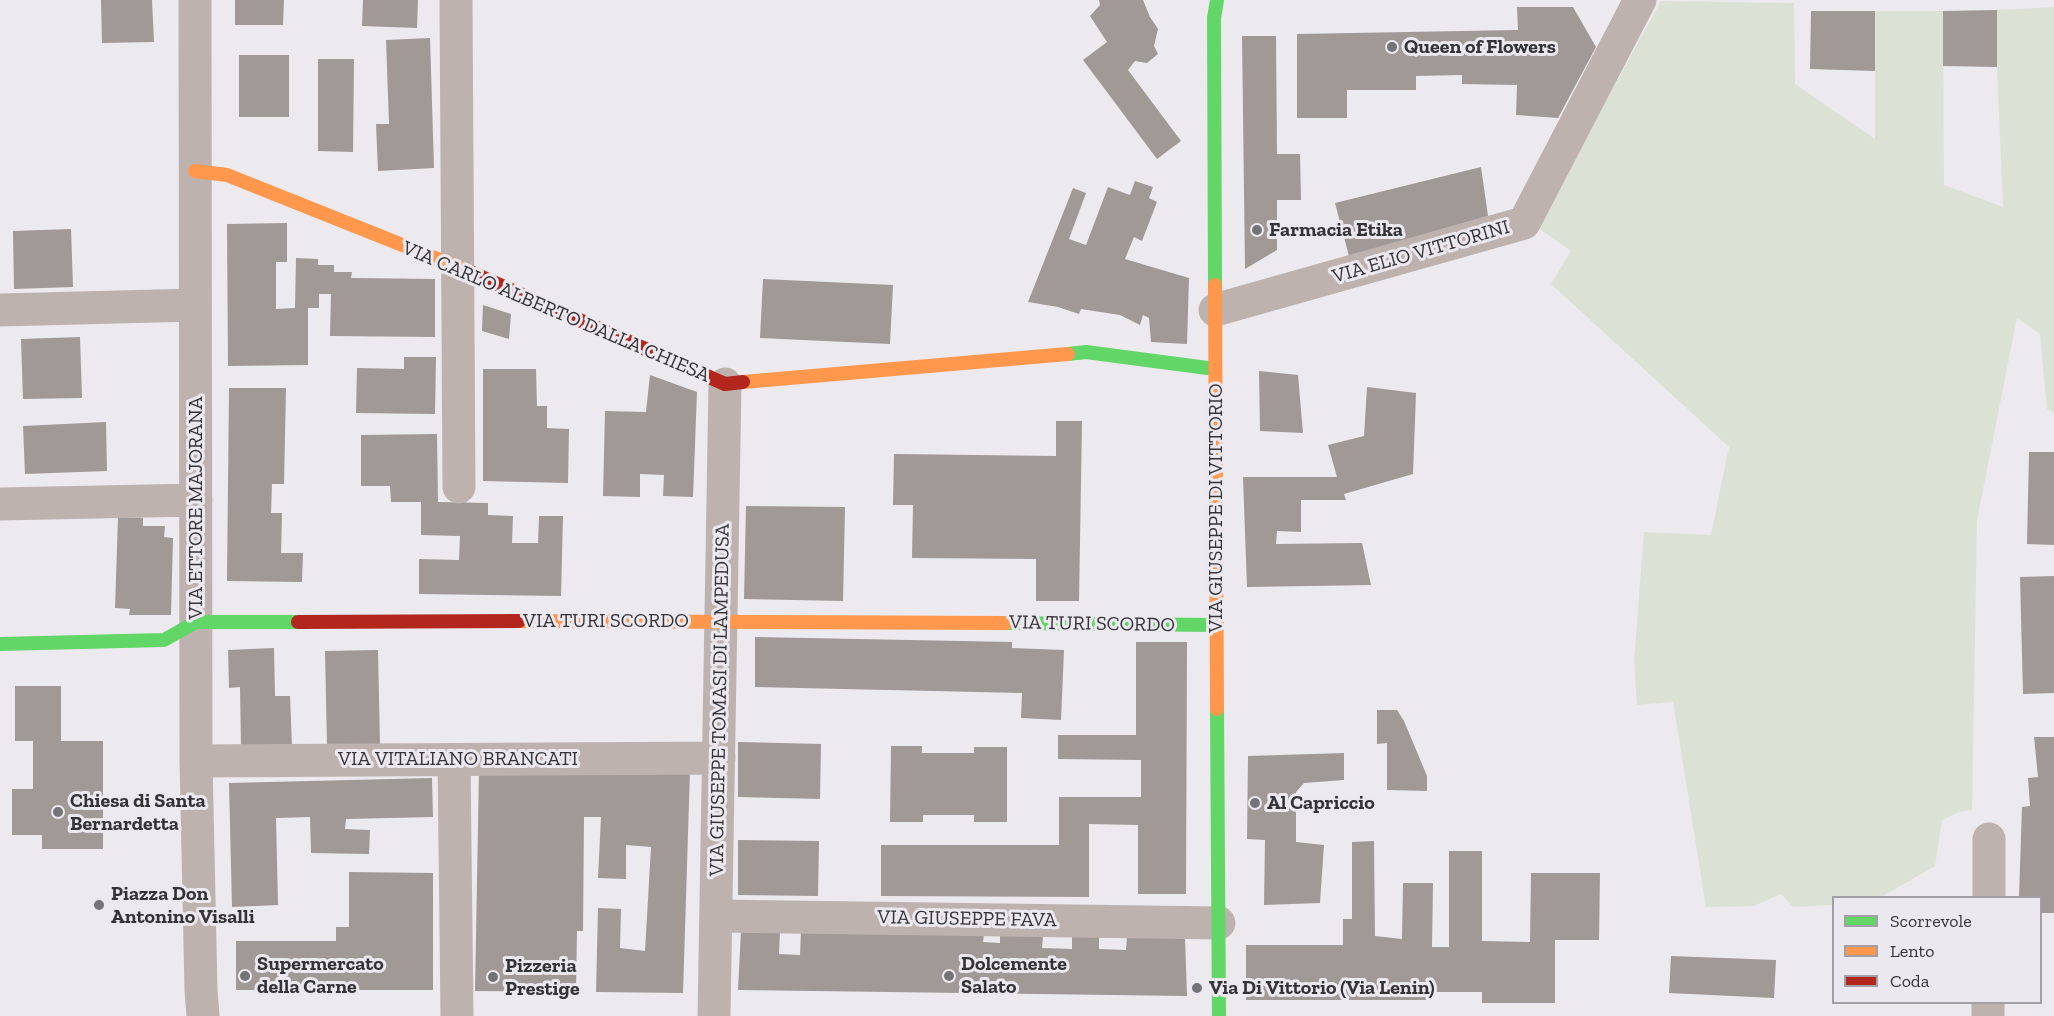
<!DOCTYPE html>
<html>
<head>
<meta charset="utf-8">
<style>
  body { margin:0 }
  #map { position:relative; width:2054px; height:1016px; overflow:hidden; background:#eceaee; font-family:"Zilla Slab",serif }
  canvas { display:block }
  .legend { position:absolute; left:1832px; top:896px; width:210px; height:108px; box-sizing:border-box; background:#ece8f0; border:2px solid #a2a0a6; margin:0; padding:8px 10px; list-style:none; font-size:18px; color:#343336 }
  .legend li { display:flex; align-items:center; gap:12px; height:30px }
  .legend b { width:30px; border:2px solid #a2a0a6 }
</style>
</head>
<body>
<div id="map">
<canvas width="2054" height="1016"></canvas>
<ul class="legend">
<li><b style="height:8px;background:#63d668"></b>Scorrevole</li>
<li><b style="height:8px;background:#ff974d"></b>Lento</li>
<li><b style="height:8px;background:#b3261e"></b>Coda</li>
</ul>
</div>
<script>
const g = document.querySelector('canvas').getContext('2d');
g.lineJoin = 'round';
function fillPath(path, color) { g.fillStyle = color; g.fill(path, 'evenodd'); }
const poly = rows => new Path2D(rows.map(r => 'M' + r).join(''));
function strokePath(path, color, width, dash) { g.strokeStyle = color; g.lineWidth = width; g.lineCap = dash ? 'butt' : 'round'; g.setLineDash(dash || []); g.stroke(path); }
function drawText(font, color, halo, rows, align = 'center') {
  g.font = font + ' "Zilla Slab",serif'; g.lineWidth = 6; g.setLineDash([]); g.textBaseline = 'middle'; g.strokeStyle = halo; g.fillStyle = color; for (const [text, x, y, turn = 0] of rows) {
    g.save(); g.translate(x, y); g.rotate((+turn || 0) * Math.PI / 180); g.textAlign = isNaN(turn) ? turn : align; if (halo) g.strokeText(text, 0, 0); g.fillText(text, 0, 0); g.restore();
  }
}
const green = poly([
  [1661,1,1794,3,1795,84,1875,139,1875,11,1943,11,1944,185,2003,207,1997,67,1997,10,2054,7,2054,413,2047,409,2040,334,2017,318,1977,520,1972,810,1959,812,1942,820,1935,866,1881,897,1834,898,1833,905,1793,907,1781,894,1754,906,1706,907,1673,702,1637,705,1634,661,1644,532,1711,535,1729,447,1551,284,1571,251,1537,227]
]);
const building = poly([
  [101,0,152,0,154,42,102,43],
  [235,0,284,0,283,25,235,25],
  [363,0,418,0,417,28,362,26],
  [1099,0,1143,0,1150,17,1158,29,1154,46,1158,54,1147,63,1135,61,1128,70,1181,141,1157,159,1083,60,1107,42,1090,16,1100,5],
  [1517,7,1573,7,1596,47,1558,118,1516,115,1517,85,1462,84,1462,75,1416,76,1416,90,1347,90,1347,118,1297,118,1297,34,1518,30],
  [1997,10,1997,67,1943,66,1943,11],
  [1811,11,1875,11,1875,71,1810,69],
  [1242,36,1276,36,1277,154,1300,154,1301,200,1277,200,1277,250,1245,269],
  [430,38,434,168,378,171,376,124,389,124,386,40],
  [239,55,289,55,289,117,239,117],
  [318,59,354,59,353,152,318,151],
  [1481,167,1488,216,1349,256,1335,203],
  [1135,181,1153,187,1149,198,1157,202,1142,241,1134,237,1125,259,1189,278,1187,344,1151,342,1149,318,1143,315,1140,325,1120,315,1081,309,1079,314,1058,307,1028,302,1073,188,1086,193,1069,239,1086,245,1108,187,1130,195],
  [287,223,287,262,276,262,276,309,295,308,296,258,318,259,318,265,334,265,334,272,352,272,351,278,435,279,435,337,330,336,331,294,319,294,319,308,308,308,308,365,228,366,227,224],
  [71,229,73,287,14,289,13,231],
  [763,279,893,285,890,344,760,338],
  [483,305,511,314,509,339,482,331],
  [80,337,82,398,23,399,21,339],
  [404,357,436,357,435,414,356,413,357,368,404,369],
  [483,369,536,369,537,406,547,406,547,428,569,429,568,483,483,481],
  [1259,371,1298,375,1303,433,1260,431],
  [650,375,697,392,693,497,663,496,664,475,640,474,640,497,603,496,605,411,646,412],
  [1367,387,1416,393,1413,474,1344,494,1346,500,1301,500,1301,532,1277,531,1276,544,1362,543,1371,585,1247,587,1243,477,1337,477,1328,445,1364,436],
  [229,388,286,388,284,484,272,484,271,513,282,513,281,553,303,553,302,582,227,581],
  [1056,421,1082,421,1079,601,1036,601,1036,559,912,558,913,505,893,505,894,454,1056,456],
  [106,422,107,471,25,474,23,426],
  [437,434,438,502,488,503,488,515,513,516,512,543,538,543,539,516,563,516,561,596,419,594,419,559,459,560,460,536,421,535,421,502,391,502,390,486,361,486,361,435],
  [2029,452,2054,452,2054,545,2027,544],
  [746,506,845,507,843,601,744,599],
  [118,517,143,518,143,526,165,526,164,537,173,538,171,615,129,615,130,609,115,608],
  [2054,576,2054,693,2023,694,2020,577],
  [755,637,1012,642,1012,648,1064,650,1061,720,1021,718,1022,693,755,687],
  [1136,642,1187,642,1186,894,1138,894,1138,825,1089,824,1089,897,881,896,881,845,1059,845,1059,797,1141,797,1141,760,1058,759,1058,735,1136,735],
  [274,648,275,696,290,696,292,746,241,747,240,687,229,688,228,650],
  [378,650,380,745,327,746,325,651],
  [15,686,61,686,61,741,103,741,103,849,42,849,42,835,12,835,12,789,33,789,33,741,15,741],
  [1377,710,1397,710,1404,721,1427,776,1427,791,1387,790,1387,743,1377,744],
  [2034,737,2054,737,2054,913,2040,913,2040,897,2019,897,2022,807,2030,806,2028,778,2038,777],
  [738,742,821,744,820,799,738,797],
  [891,746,922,746,922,753,974,753,974,747,1007,747,1007,822,974,822,974,815,923,815,923,822,890,822],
  [1344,753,1344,780,1304,783,1296,792,1296,842,1324,845,1320,903,1264,905,1265,840,1247,839,1248,756],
  [479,770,690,770,683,993,596,992,598,908,621,909,620,948,645,951,651,847,626,845,626,879,598,878,601,817,584,817,583,931,577,931,576,992,475,991],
  [432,778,433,817,346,819,345,829,370,830,369,854,311,853,310,817,276,818,278,905,232,907,229,783],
  [738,840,819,841,818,896,738,895],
  [1374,841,1375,936,1402,939,1403,883,1433,883,1432,947,1449,947,1449,851,1482,851,1482,941,1530,942,1531,873,1600,873,1599,940,1555,940,1555,1003,1482,1003,1482,992,1432,992,1432,1000,1246,1000,1246,945,1343,945,1343,919,1352,919,1352,842],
  [349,872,433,873,433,990,236,990,236,941,336,941,336,927,349,927],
  [741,930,780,930,779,954,800,955,801,931,984,935,983,942,1000,943,1000,935,1043,936,1042,948,1072,949,1072,936,1099,937,1099,949,1126,950,1127,937,1185,938,1187,996,738,990],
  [1671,956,1776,960,1774,998,1669,993]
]);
const street = poly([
  [195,0,196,761,201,990,203,1016],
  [456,0,459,487],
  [0,310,195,305],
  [1215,310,1524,223,1640,0],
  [0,504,196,500],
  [454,760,457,1016],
  [196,761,719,758],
  [1989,898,1989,839],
  [716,916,1219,923],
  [714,1016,725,384],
  [1988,1016,1988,1002]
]);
const fast = poly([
  [1215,285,1214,18,1217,0],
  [1068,354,1086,352,1215,369],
  [1006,623,1217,625],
  [0,644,164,640,196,622,298,622],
  [1217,709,1219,1016]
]);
const slow = poly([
  [195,171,227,175,470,272],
  [1215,285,1217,709],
  [743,382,1068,354],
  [519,621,1006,623]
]);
const jam = poly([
  [470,272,725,384,743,382],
  [298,622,519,621]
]);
const markers = [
  [1392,47,6,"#747376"],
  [1257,230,6,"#747376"],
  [1255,803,6,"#747376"],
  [58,812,6,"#747376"],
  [99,905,6,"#747376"],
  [245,976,6,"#747376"],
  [949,976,6,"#747376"],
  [493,977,6,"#747376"],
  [1197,988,6,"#747376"]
];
const poiNames = [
  ["Queen of Flowers",1404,47],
  ["Farmacia Etika",1269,230],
  ["Chiesa di Santa",70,801],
  ["Bernardetta",70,824],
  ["Al Capriccio",1267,803],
  ["Piazza Don",111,894],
  ["Antonino Visalli",111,917],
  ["Supermercato",257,964],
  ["della Carne",257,987],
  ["Dolcemente",961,964],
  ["Salato",961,987],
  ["Pizzeria",505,966],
  ["Prestige",505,989],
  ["Via Di Vittorio (Via Lenin)",1209,988]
];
const streetNames = [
  ["VIA ELIO VITTORINI",1421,252,-16],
  ["VIA CARLO ALBERTO DALLA CHIESA",556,312,23],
  ["VIA ETTORE MAJORANA",196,508,-90],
  ["VIA GIUSEPPE DI VITTORIO",1216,508,-90],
  ["VIA TURI SCORDO",606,621],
  ["VIA TURI SCORDO",1092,624,1],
  ["VIA GIUSEPPE TOMASI DI LAMPEDUSA",720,700,-89],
  ["VIA VITALIANO BRANCATI",458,759],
  ["VIA GIUSEPPE FAVA",967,919,1]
];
fillPath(green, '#dce1d5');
fillPath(building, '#a09996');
strokePath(street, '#beb2af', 33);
strokePath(fast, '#63d668', 14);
strokePath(slow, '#ff974d', 14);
strokePath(jam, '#b3261e', 14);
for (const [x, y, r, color] of markers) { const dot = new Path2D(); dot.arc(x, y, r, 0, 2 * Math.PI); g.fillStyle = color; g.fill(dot); strokePath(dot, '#ece8f0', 2); }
drawText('bold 20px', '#343336', '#ece8f0', poiNames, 'left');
drawText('20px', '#343336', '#ece8f0', streetNames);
</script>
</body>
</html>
